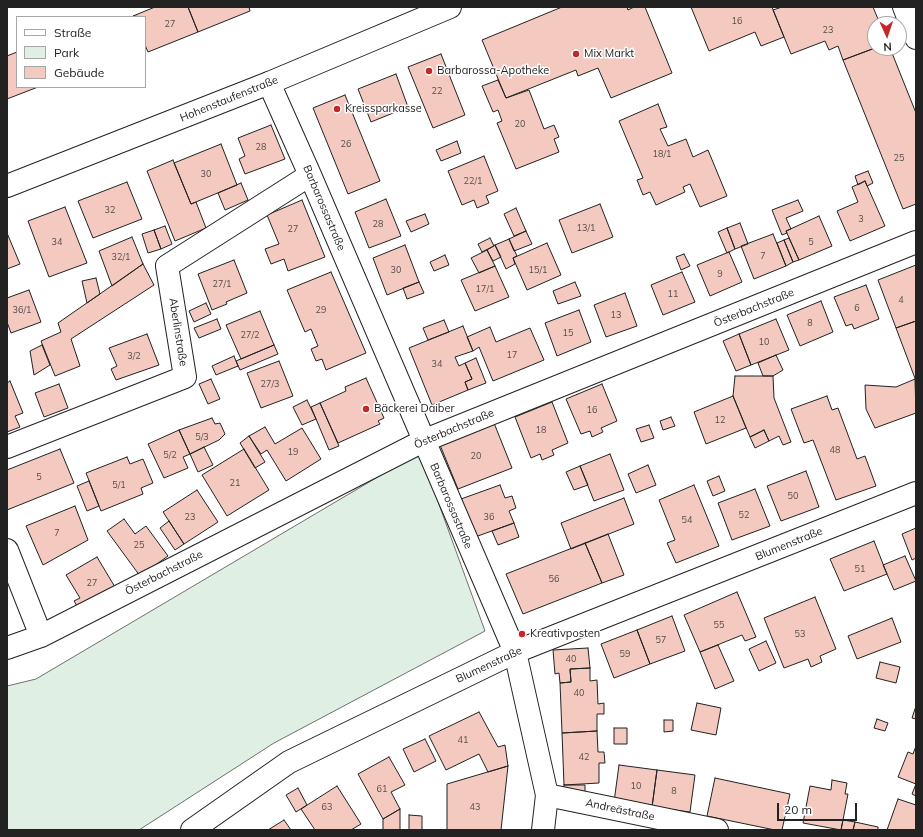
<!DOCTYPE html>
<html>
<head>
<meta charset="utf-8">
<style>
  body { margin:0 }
  #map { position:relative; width:923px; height:837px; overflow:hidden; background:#fff; font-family:Mulish,sans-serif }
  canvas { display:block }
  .frame { position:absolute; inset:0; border:8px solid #222; pointer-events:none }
  .legend { position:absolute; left:16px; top:16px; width:130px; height:72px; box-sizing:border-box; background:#fff; border:1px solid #a7a7a7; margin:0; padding:5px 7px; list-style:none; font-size:12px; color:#222 }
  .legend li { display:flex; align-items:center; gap:8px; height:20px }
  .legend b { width:20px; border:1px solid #a7a7a7 }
  .north { position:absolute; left:867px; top:16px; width:40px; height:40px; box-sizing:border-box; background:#fff; border:1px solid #a7a7a7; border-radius:50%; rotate:177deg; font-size:11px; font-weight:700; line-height:16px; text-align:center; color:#222 }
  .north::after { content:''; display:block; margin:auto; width:14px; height:18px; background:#c62828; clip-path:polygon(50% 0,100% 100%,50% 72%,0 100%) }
  .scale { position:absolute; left:777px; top:803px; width:80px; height:18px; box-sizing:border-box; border:2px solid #222; border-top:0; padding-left:5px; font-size:12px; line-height:14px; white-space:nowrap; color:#222; -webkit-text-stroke:3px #fff; paint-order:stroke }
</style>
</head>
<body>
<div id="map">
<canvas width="923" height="837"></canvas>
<div class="frame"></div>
<ul class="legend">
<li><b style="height:5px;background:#fff"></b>Straße</li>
<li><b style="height:11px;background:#e0efe3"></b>Park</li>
<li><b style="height:11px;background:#f3c9c0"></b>Gebäude</li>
</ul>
<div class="north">N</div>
<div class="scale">20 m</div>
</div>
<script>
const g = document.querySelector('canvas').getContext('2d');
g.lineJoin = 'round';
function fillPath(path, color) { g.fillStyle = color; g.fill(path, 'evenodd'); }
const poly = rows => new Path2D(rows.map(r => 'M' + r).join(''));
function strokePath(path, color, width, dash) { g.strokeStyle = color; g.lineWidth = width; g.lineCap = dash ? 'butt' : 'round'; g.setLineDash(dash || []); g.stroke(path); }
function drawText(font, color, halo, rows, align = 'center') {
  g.font = font + ' Mulish,sans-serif'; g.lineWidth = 3; g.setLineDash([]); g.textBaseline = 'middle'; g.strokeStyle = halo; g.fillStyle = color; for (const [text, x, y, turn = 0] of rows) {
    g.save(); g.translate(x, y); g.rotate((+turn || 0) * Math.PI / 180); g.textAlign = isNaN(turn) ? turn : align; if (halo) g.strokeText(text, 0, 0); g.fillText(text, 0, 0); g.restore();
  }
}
const green = poly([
  [420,452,485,631,274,743,139,830,7,830,7,686,36,679,420,452]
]);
const building = poly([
  [155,7,188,7,198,32,148,52,145,45,145,17,133,16,155,7],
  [188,7,249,7,250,11,198,32,188,7],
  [562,7,627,7,628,10,634,7,645,7,672,73,611,98,598,68,578,76,576,70,506,98,482,40,562,7],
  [691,7,772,7,784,37,761,46,755,32,709,51,691,7],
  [782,7,873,7,880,24,875,24,875,48,843,60,838,46,829,50,825,41,791,54,773,10,782,7],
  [875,48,890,48,916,113,916,204,903,209,843,60,875,48],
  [17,52,17,87,38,87,7,99,7,56,17,52],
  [441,54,465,115,433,128,408,67,441,54],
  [396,74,408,107,371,122,358,89,396,74],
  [498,80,506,98,529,90,544,129,554,125,559,137,554,139,559,152,516,169,497,123,502,121,498,110,493,112,482,86,498,80],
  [345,95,380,181,348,194,313,108,345,95],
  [658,104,667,127,660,129,668,146,686,139,693,157,708,150,727,196,700,207,690,184,683,187,685,192,656,205,650,192,643,195,637,180,643,178,619,121,658,104],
  [271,125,285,159,245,174,239,159,245,156,238,138,271,125],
  [457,141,461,153,441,161,436,150,457,141],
  [221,144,237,185,191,204,174,163,221,144],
  [484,156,498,191,486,196,489,203,477,208,474,200,462,205,448,171,484,156],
  [173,160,191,204,196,202,206,228,175,241,147,171,173,160],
  [868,171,873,183,867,186,865,181,858,185,855,176,868,171],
  [865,181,885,226,850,241,837,211,858,202,852,187,865,181],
  [127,182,142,219,93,238,78,201,127,182],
  [241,183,248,200,225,210,218,193,241,183],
  [386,199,401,236,369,248,355,212,386,199],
  [302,200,325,257,288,271,284,259,271,264,265,249,279,244,267,215,302,200],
  [798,200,803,211,786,218,791,229,786,231,787,233,782,235,772,210,798,200],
  [600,204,613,237,572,253,559,220,600,204],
  [65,207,87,263,49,277,28,221,65,207],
  [516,208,526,231,514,236,504,214,516,208],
  [425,214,429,224,411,232,406,221,425,214],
  [819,216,832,246,799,260,786,231,819,216],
  [740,223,748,244,735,249,727,228,740,223],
  [165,226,172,244,161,249,154,230,165,226],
  [727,228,735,249,727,253,718,232,727,228],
  [154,230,161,249,148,253,142,234,154,230],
  [526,231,532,244,514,251,509,239,526,231],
  [7,233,20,264,7,269,7,233],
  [773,234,786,266,754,279,741,246,773,234],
  [132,237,143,264,112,286,99,251,132,237],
  [490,238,494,246,482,252,478,244,490,238],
  [789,238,799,260,793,262,784,240,789,238],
  [509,239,517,256,513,258,515,264,506,269,495,245,509,239],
  [784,240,793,262,786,266,777,243,784,240],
  [547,243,561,275,527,290,513,258,547,243],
  [405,245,419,282,387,295,373,258,405,245],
  [495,245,501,257,493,261,487,250,495,245],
  [487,250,495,266,479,273,471,258,487,250],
  [729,252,742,282,710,296,697,265,729,252],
  [684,254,690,266,681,270,676,257,684,254],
  [445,255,449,265,434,271,430,262,445,255],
  [234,260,247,293,226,302,227,304,212,310,198,274,234,260],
  [143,264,154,285,71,339,80,366,55,376,41,341,61,332,58,323,143,264],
  [916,265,916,321,896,328,878,280,916,265],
  [495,266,509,297,475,311,461,280,495,266],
  [331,272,366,353,326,370,322,359,316,361,311,349,318,346,311,329,305,332,287,290,331,272],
  [682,272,695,302,663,315,651,285,682,272],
  [96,278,100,294,87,303,82,281,96,278],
  [419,282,424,293,407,299,403,288,419,282],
  [575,282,581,296,558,304,553,291,575,282],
  [866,285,879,319,854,329,852,324,846,326,834,297,866,285],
  [29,290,41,322,11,333,7,322,7,298,29,290],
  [625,293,637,326,606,337,594,305,625,293],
  [821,301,833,332,800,346,787,315,821,301],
  [206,303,211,314,194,322,189,311,206,303],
  [579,310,591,342,557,356,545,323,579,310],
  [260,311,274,345,241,359,226,325,260,311],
  [217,319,221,329,199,338,194,328,217,319],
  [776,319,789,350,751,365,739,334,776,319],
  [444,320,449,332,428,340,423,328,444,320],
  [916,321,916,381,896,328,916,321],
  [463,326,473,351,455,357,459,366,465,363,472,379,465,382,468,390,432,405,409,348,463,326],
  [490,327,496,342,530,328,544,360,493,381,479,347,473,351,467,337,490,327],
  [147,334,159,365,116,380,111,369,117,366,109,348,147,334],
  [739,334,751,365,736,371,723,341,739,334],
  [42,345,50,365,34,375,30,351,42,345],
  [274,345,278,354,240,370,236,361,274,345],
  [776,355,783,370,773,376,763,376,758,363,776,355],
  [234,356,238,366,216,375,212,366,234,356],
  [476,358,486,383,468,390,465,382,472,379,465,363,476,358],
  [279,361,293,396,261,408,247,373,279,361],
  [735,376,773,376,774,398,791,442,783,445,779,436,769,441,764,430,750,437,733,396,735,376],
  [366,378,384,418,378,421,380,424,338,443,320,403,346,391,345,387,366,378],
  [211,379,220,399,208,404,199,384,211,379],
  [915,379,916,413,875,428,866,409,865,385,896,387,915,379],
  [10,381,23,413,15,416,20,427,7,432,7,383,10,381],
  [59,384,68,408,44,417,35,393,59,384],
  [602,384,617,421,601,428,603,432,592,437,590,431,581,434,566,399,602,384],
  [733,396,746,428,706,444,694,412,733,396],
  [827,396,832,410,838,408,857,459,865,456,876,486,836,500,813,440,804,443,791,409,827,396],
  [307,400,316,419,302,425,293,407,307,400],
  [552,402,568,443,552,450,554,455,542,460,540,454,531,458,515,417,552,402],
  [320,403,339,446,329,450,311,407,320,403],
  [671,417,675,426,663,430,660,421,671,417],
  [212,418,215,424,220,423,225,434,219,440,190,454,179,430,212,418],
  [494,423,512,468,458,489,440,445,494,423],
  [649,425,654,438,641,442,636,429,649,425],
  [265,427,275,444,302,428,321,459,286,481,267,450,261,454,249,436,265,427],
  [179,430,190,454,183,457,188,468,164,478,148,444,179,430],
  [764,430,769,441,755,448,750,437,764,430],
  [249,436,265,462,255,468,240,443,249,436],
  [204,447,213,465,198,472,190,454,204,447],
  [60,449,74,483,7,510,7,470,60,449],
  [244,449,269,490,227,516,202,475,244,449],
  [610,454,624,490,594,501,580,466,610,454],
  [127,457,130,464,143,459,153,483,141,488,143,494,101,511,86,473,127,457],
  [648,465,656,485,636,493,628,474,648,465],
  [580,466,588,485,574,490,566,472,580,466],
  [806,471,819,507,781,521,767,486,806,471],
  [719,476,725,491,713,496,707,481,719,476],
  [89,481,99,506,87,511,77,486,89,481],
  [500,485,505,498,512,496,516,508,509,511,514,523,475,537,461,499,500,485],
  [694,485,719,546,676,563,667,543,675,540,659,500,694,485],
  [755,489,770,526,732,540,718,503,755,489],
  [197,490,218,522,184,544,163,512,197,490],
  [624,498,634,524,571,549,561,523,624,498],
  [75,506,88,540,43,565,26,526,75,506],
  [124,519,135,534,146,526,168,556,140,576,107,531,124,519],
  [169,521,184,544,175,550,160,528,169,521],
  [514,523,519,537,498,545,492,531,514,523],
  [916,528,916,558,912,560,902,534,916,528],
  [608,534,624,575,602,583,585,543,608,534],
  [874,541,887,574,844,591,830,559,874,541],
  [585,543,602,583,523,614,506,574,585,543],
  [905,556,916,581,894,590,883,565,905,556],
  [97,557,118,592,82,614,74,601,80,598,66,575,97,557],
  [737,592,756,637,745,641,742,635,700,652,684,615,737,592],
  [815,597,836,649,820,656,822,662,811,667,808,659,784,668,764,618,815,597],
  [672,616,685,651,650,664,637,630,672,616],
  [892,618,901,642,857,659,848,636,892,618],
  [637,630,650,664,614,678,601,644,637,630],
  [766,641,776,663,759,671,749,649,766,641],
  [718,645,734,681,715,689,700,652,718,645],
  [588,648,590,668,570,669,571,682,560,683,559,673,555,674,553,650,588,648],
  [880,662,900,667,896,683,876,678,880,662],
  [590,668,590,681,597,680,598,704,604,703,604,714,597,714,597,731,562,733,560,683,571,682,570,669,590,668],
  [697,703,721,708,716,735,691,730,697,703],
  [916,706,916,719,912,718,916,706],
  [479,712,498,747,505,745,508,766,488,772,479,754,446,770,429,736,479,712],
  [877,719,888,723,885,731,874,728,877,719],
  [664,720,673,720,673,731,664,732,664,720],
  [614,728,627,728,627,744,614,744,614,728],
  [597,731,598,752,604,752,605,763,599,763,599,783,564,785,562,733,597,731],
  [425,739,436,761,414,772,403,749,425,739],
  [916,746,916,784,898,777,908,752,913,754,916,746],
  [389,757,405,785,391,792,400,809,383,819,358,774,389,757],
  [619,765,657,770,652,807,614,802,619,765],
  [508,766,501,830,447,830,447,784,508,766],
  [657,770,695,775,690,812,652,807,657,770],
  [715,778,790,794,782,830,775,830,707,816,715,778],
  [832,780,847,783,845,794,848,794,841,830,803,823,810,786,831,790,832,780],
  [916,784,916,796,912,794,916,784],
  [564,785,585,785,585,797,564,797,564,785],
  [337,786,361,824,351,830,315,830,301,809,337,786],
  [298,788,307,805,296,812,286,795,298,788],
  [898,799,916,805,916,830,887,830,898,799],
  [400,809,400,830,383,830,383,819,400,809],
  [409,815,422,816,422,830,409,830,409,815],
  [284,820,291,830,268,830,284,820],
  [843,820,855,822,853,830,841,830,843,820],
  [855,822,878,827,878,830,853,830,855,822]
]);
const minor = poly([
  [904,7,916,38],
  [269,83,310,175,515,652,547,795,543,830],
  [7,447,185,377,167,266,310,175],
  [7,550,41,636],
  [7,648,41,636,423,441,916,242],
  [547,795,717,830],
  [192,830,289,762,515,652,916,493]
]);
const secondary = poly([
  [7,186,269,83,450,7]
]);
const markers = [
  [576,54,4,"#c62828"],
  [429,71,4,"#c62828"],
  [337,109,4,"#c62828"],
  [366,409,4,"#c62828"],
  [522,634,4,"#c62828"]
];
const numberNames = [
  ["16",737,21],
  ["27",170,24],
  ["23",828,30],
  ["22",437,91],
  ["20",520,124],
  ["26",346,144],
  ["28",261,147],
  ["18/1",662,154],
  ["25",899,158],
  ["30",206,174],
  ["22/1",473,181],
  ["32",110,210],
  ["3",861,219],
  ["28",378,224],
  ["13/1",586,228],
  ["27",293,229],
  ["34",57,242],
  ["5",811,242],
  ["7",763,256],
  ["32/1",121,257],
  ["30",396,270],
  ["15/1",538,270],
  ["9",720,274],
  ["27/1",222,284],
  ["17/1",485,289],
  ["11",673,294],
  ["4",901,300],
  ["6",857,308],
  ["36/1",22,310],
  ["29",321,310],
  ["13",616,315],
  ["8",810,323],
  ["15",568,333],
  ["27/2",250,335],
  ["10",764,342],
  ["17",512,355],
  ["3/2",134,356],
  ["34",437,364],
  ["27/3",270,384],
  ["16",592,410],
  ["12",720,420],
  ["18",541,430],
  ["5/3",202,437],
  ["48",835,450],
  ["19",293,452],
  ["5/2",170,455],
  ["20",476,456],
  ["5",39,477],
  ["21",235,483],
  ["5/1",119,485],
  ["50",793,496],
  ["52",744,515],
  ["23",190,517],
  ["36",489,517],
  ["54",687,520],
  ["7",57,533],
  ["25",139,545],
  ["51",860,569],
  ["56",554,579],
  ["27",92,583],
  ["55",719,625],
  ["53",800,634],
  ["57",661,640],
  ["59",625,654],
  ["40",571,659],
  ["40",579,693],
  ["41",463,740],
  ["42",584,757],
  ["10",636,786],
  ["61",382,789],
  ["8",674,791],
  ["63",327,807],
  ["43",475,807]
];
const poiNames = [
  ["Mix Markt",584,54],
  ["Barbarossa-Apotheke",437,71],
  ["Kreissparkasse",345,109],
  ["Bäckerei Daiber",374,409],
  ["Kreativposten",530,634]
];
const streetNames = [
  ["Hohenstaufenstraße",229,99,-22],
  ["Barbarossastraße",324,208,67],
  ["Österbachstraße",754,308,-22],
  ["Aberlinstraße",178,332,81],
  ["Österbachstraße",454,429,-23],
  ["Barbarossastraße",451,506,67],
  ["Blumenstraße",789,544,-22],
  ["Österbachstraße",164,573,-27],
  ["Blumenstraße",489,665,-25],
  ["Andreästraße",620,810,12]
];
fillPath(green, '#e0efe3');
strokePath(green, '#6f6f6f', 1);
fillPath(building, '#f3c9c0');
strokePath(building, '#222', 1);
strokePath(minor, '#222', 24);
strokePath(secondary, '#222', 24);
strokePath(minor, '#fff', 22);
strokePath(secondary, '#fff', 22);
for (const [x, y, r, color] of markers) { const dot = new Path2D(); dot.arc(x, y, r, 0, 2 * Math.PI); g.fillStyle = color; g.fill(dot); strokePath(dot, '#fff', 1.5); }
drawText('9px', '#564c4a', null, numberNames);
drawText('11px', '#222', '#fff', poiNames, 'left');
drawText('11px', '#222', '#fff', streetNames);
</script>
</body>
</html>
